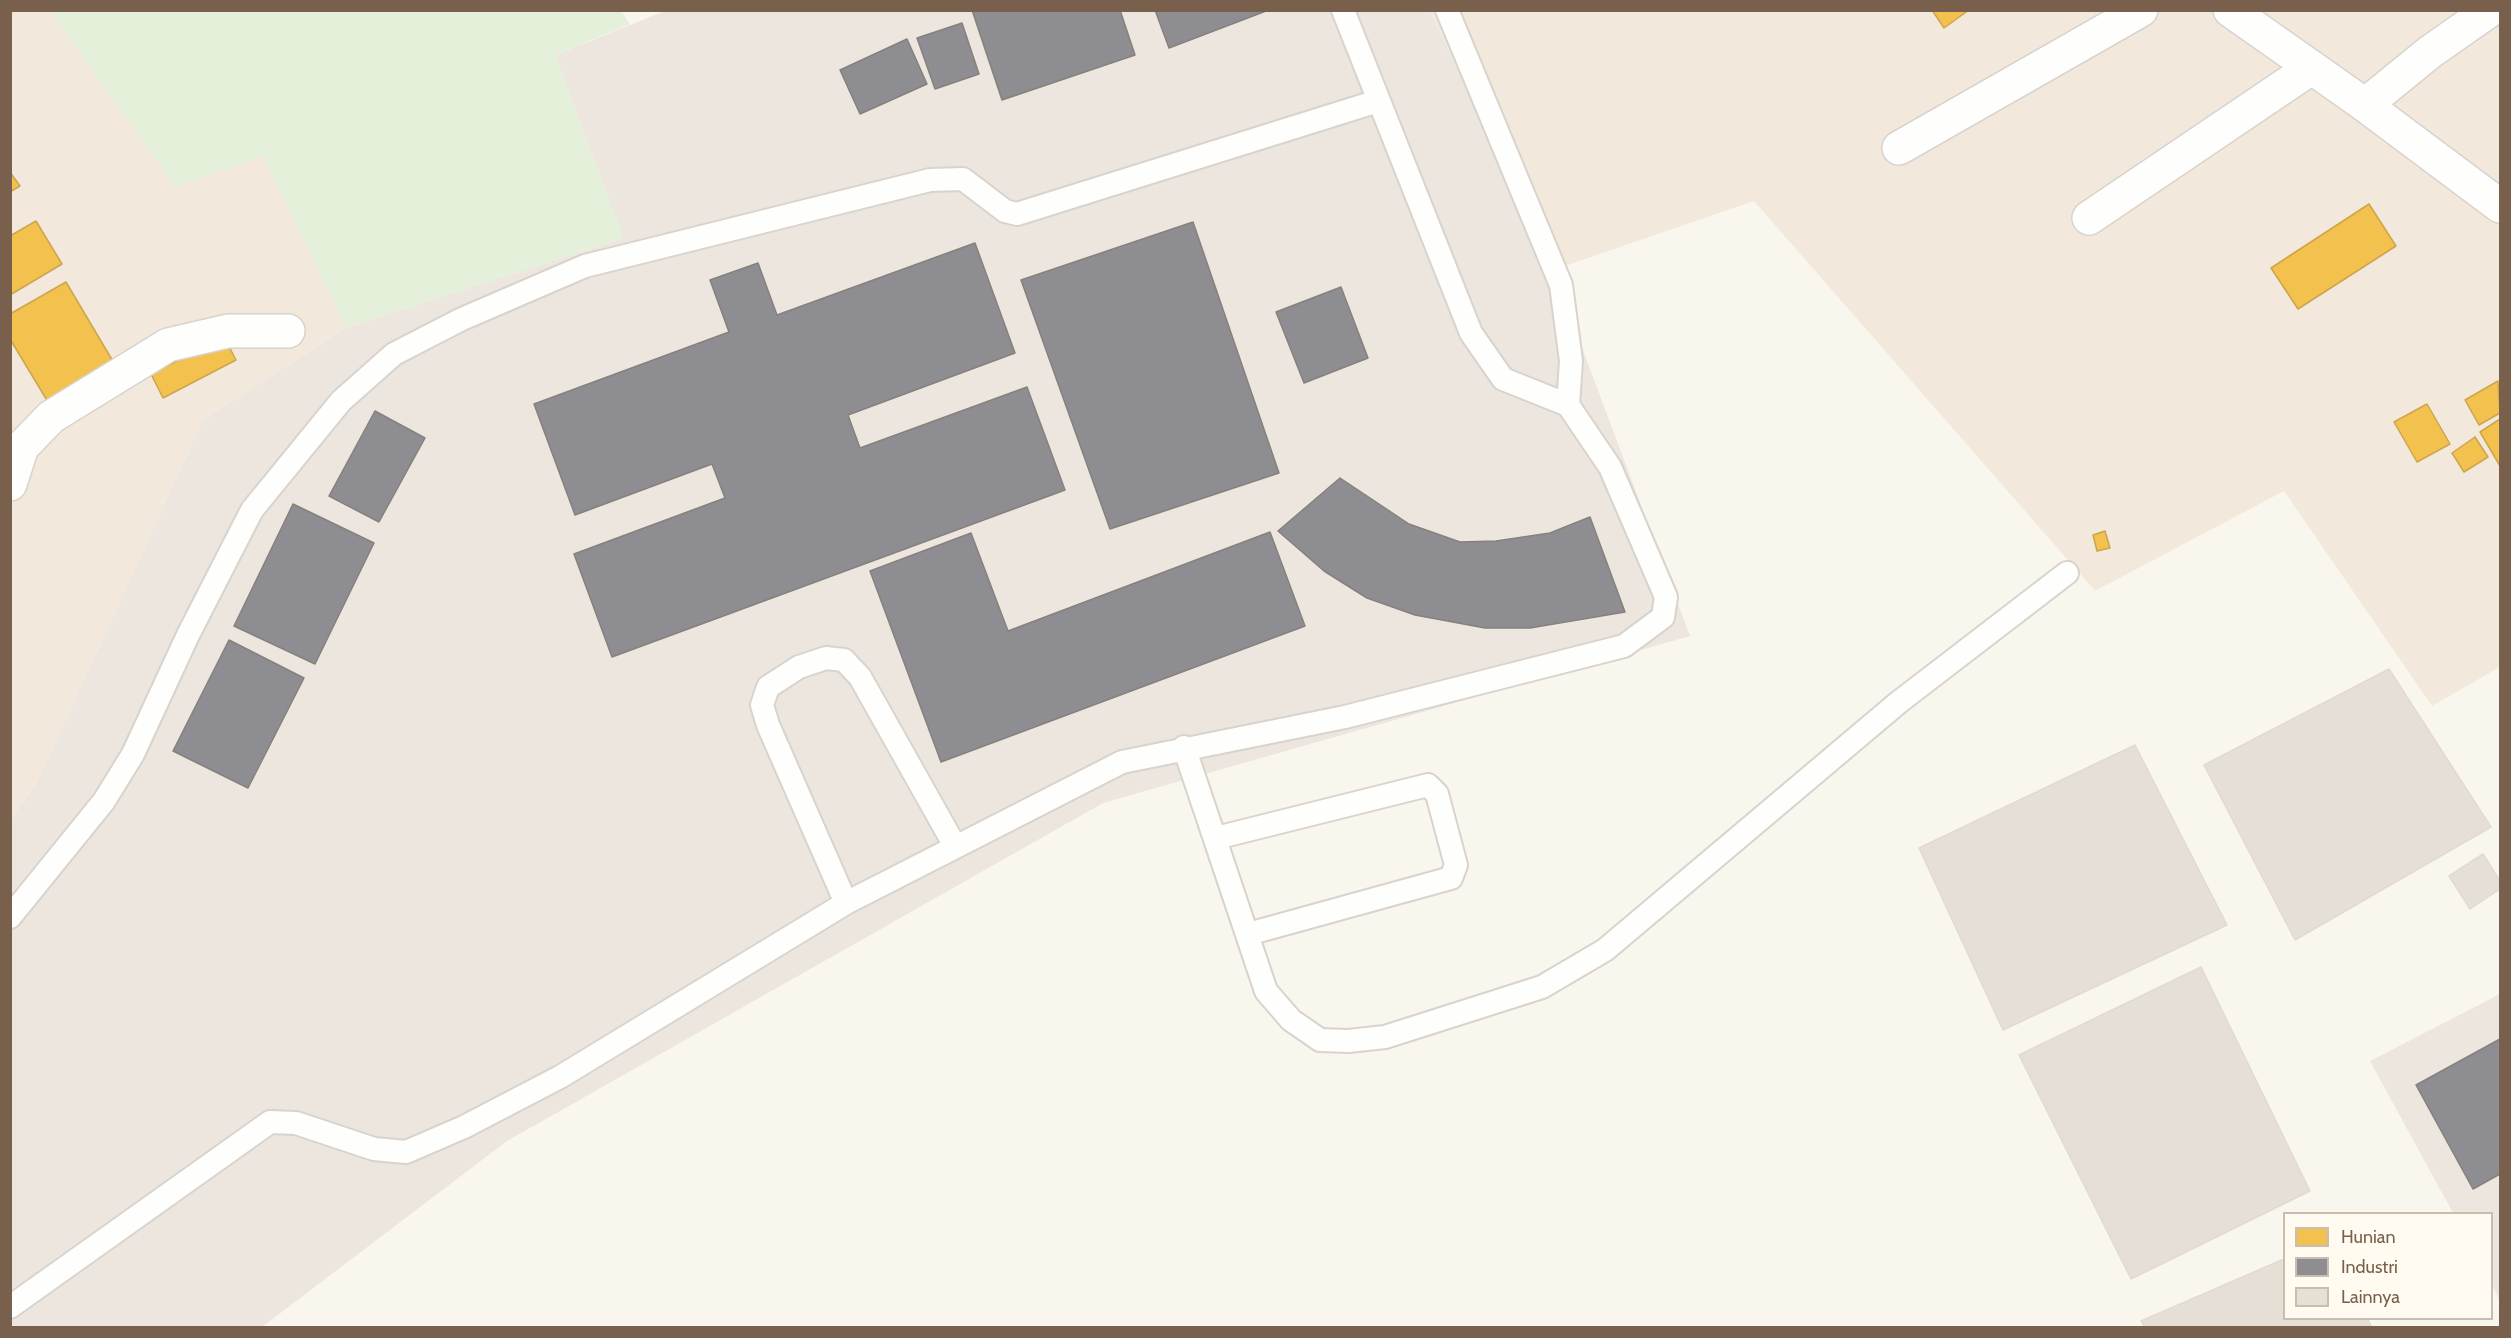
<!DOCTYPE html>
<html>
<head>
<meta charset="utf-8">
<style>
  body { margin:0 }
  #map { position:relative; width:2511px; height:1338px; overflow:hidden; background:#f9f6ee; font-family:Cabin,sans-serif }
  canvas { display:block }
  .frame { position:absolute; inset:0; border:12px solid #79604c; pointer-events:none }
  .legend { position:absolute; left:2283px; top:1212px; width:210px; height:108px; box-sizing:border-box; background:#fffbf1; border:2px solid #c9bdaf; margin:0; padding:8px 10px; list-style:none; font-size:18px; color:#79604c }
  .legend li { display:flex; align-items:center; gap:12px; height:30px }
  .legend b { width:30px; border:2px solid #c9bdaf }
</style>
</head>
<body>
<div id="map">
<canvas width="2511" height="1338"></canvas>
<div class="frame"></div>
<ul class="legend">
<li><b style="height:16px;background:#f2c14e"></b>Hunian</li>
<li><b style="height:16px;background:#8d8d92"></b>Industri</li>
<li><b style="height:16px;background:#e6dfd5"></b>Lainnya</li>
</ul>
</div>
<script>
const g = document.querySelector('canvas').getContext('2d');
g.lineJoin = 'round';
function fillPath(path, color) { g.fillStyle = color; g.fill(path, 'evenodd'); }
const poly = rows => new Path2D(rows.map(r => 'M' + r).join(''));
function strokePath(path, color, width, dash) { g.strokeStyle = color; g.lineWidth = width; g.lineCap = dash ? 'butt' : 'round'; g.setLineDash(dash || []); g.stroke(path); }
const residential = poly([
  [10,11,50,11,175,186,263,156,346,328,203,420,37,782,11,819],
  [1430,11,2500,11,2500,667,2432,706,2284,491,2095,591,1754,201,1553,270]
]);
const industrial = poly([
  [665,11,1430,11,1553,270,1690,636,1103,803,507,1141,262,1327,11,1328,11,819,37,782,203,420,346,328,623,238,555,55],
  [2500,994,2500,1301,2492,1285,2492,1214,2453,1213,2370,1061]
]);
const green = poly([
  [50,11,621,11,630,24,555,55,623,238,346,328,263,156,175,187]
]);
const homes = poly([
  [1932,10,1969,10,1944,28,1932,10],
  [10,172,20,186,10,192,10,172],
  [2369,204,2396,246,2298,309,2271,268,2369,204],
  [36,221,62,264,10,295,10,236,36,221],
  [66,282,114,363,48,402,10,339,10,314,66,282],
  [224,337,236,360,163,398,151,374,224,337],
  [2498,381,2500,413,2479,425,2465,400,2498,381],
  [2427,404,2450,444,2417,462,2394,422,2427,404],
  [2500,419,2500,466,2480,432,2500,419],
  [2475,437,2488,457,2464,472,2452,453,2475,437],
  [2105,531,2110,548,2097,551,2093,535,2105,531]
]);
const industry = poly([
  [972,10,1120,10,1135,55,1002,100,972,10],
  [1155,10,1266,10,1266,11,1169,48,1155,10],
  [962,23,979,74,935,89,917,38,962,23],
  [907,39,927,84,860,114,840,70,907,39],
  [1193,222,1279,473,1110,529,1021,280,1193,222],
  [975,243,1015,353,848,415,860,448,1027,387,1065,490,612,657,574,554,725,498,712,464,575,515,534,404,729,332,710,280,758,263,777,315,975,243],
  [1341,287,1368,358,1304,383,1276,312,1341,287],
  [375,411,425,438,379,522,329,496,375,411],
  [1340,478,1409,524,1460,542,1496,541,1550,533,1590,517,1625,612,1530,628,1485,628,1415,615,1367,598,1324,571,1278,531,1340,478],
  [293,504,374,543,315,664,234,626,293,504],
  [1270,532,1305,626,941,762,870,571,971,533,1008,631,1270,532],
  [229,640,304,678,248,788,173,751,229,640],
  [2500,1039,2500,1174,2473,1189,2416,1085,2500,1039]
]);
const building = poly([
  [2389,669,2491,827,2295,940,2204,765,2389,669],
  [2135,745,2227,925,2003,1030,1919,848,2135,745],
  [2483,854,2500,881,2500,889,2470,909,2449,876,2483,854],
  [2201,967,2310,1191,2131,1279,2019,1055,2201,967],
  [2284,1259,2284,1318,2367,1318,2372,1328,2145,1328,2141,1321,2284,1259]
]);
const lane = poly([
  [1447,10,1561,285,1571,361,1568,405],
  [1184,747,1266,991,1291,1020,1320,1040,1348,1041,1385,1037,1542,987,1605,950,1899,702,2067,573],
  [1216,838,1428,785,1437,794,1456,865,1451,878,1248,934],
  [846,903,768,725,762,705,768,687,799,667,826,658,844,660,860,677,955,846],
  [10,917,104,801,133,754,188,635,252,510,341,401,394,354,462,319,585,266,930,180,963,179,1005,211,1017,214,1378,101],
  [10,1307,270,1122,296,1123,374,1149,406,1152,464,1127,560,1077,846,903,1122,762,1345,717,1624,646,1663,617,1666,597,1610,467,1568,405,1503,379,1471,333,1343,10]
]);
const street = poly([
  [2365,105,2430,52,2490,10],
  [1899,148,2141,10],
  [2089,218,2311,68],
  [10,484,22,447,51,417,168,345,228,331,288,331]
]);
const secondary = poly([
  [2230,10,2365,105,2500,206]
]);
fillPath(residential, '#f2e9dc');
fillPath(industrial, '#ece6df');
fillPath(green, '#e4f0d9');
fillPath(homes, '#f2c14e');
strokePath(homes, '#cea44d', 1.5);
fillPath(industry, '#8d8d92');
strokePath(industry, '#87807d', 1.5);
fillPath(building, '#e6dfd5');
strokePath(building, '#e2dad0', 1.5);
strokePath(lane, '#d8d3cc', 26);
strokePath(street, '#d8d3cc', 36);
strokePath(secondary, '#d9d3cc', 36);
strokePath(lane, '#fefefc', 22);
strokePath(street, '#fefefc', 33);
strokePath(secondary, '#fefefc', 33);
</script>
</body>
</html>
